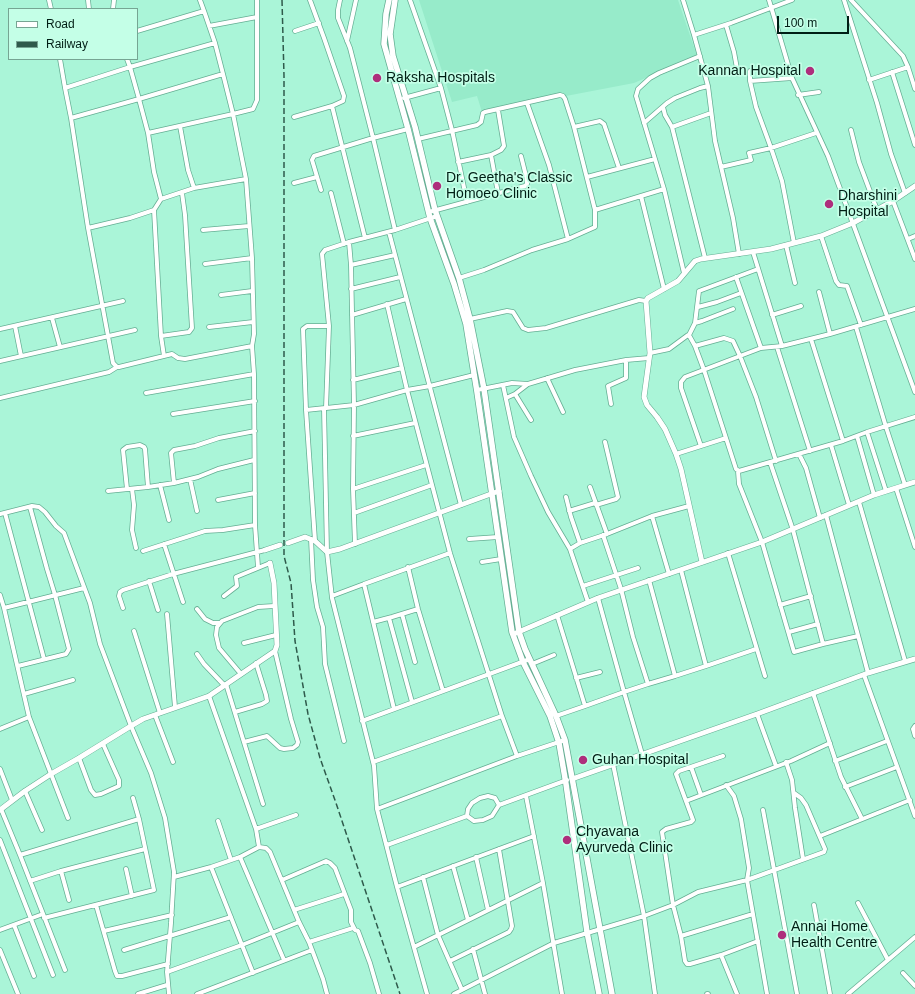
<!DOCTYPE html>
<html>
<head>
<meta charset="utf-8">
<style>
  body { margin:0 }
  #map { position:relative; width:915px; height:994px; overflow:hidden; background:#aaf5d8; font-family:Arial,sans-serif }
  canvas { display:block }
  .legend { position:absolute; left:8px; top:8px; width:130px; height:52px; box-sizing:border-box; background:#c4ffe7; border:1px solid #76a593; margin:0; padding:5px 7px; list-style:none; font-size:12px; color:#001e15 }
  .legend li { display:flex; align-items:center; gap:8px; height:20px }
  .legend b { width:20px; border:1px solid #76a593 }
  .scale { position:absolute; left:777px; top:16px; width:72px; height:18px; box-sizing:border-box; border:2px solid #001e15; border-top:0; padding-left:5px; font-size:12px; line-height:14px; white-space:nowrap; color:#001e15; -webkit-text-stroke:3px #c4ffe7; paint-order:stroke }
</style>
</head>
<body>
<div id="map">
<canvas width="915" height="994"></canvas>
<ul class="legend">
<li><b style="height:5px;background:#fff"></b>Road</li>
<li><b style="height:5px;background:#2f5a4b"></b>Railway</li>
</ul>
<div class="scale">100 m</div>
</div>
<script>
const g = document.querySelector('canvas').getContext('2d');
g.lineJoin = 'round';
function fillPath(path, color) { g.fillStyle = color; g.fill(path, 'evenodd'); }
const poly = rows => new Path2D(rows.map(r => 'M' + r).join(''));
function strokePath(path, color, width, dash) { g.strokeStyle = color; g.lineWidth = width; g.lineCap = dash ? 'butt' : 'round'; g.setLineDash(dash || []); g.stroke(path); }
function drawText(font, color, halo, rows, align = 'center') {
  g.font = font + ' Arial,sans-serif'; g.lineWidth = 3.5; g.setLineDash([]); g.textBaseline = 'middle'; g.strokeStyle = halo; g.fillStyle = color; for (const [text, x, y, turn = 0] of rows) {
    g.save(); g.translate(x, y); g.rotate((+turn || 0) * Math.PI / 180); g.textAlign = isNaN(turn) ? turn : align; if (halo) g.strokeText(text, 0, 0); g.fillText(text, 0, 0); g.restore();
  }
}
const built = poly([
  [419,0,678,0,697,56,634,83,482,112,477,96,452,102]
]);
const minor = poly([
  [49,0,51,9],
  [88,0,89,9],
  [200,0,204,11],
  [310,0,324,38,344,96,343,101,332,106],
  [340,0,338,10,338,18,350,48,373,138,408,129],
  [410,0,441,88,452,130,467,202],
  [683,0,694,35,708,86,715,141,733,218,739,254],
  [769,0,792,78,828,156,915,392],
  [844,0,877,103,891,154,905,193],
  [851,0,903,56,908,67,915,89],
  [113,9,114,0],
  [726,25,734,52,738,74],
  [209,26,257,17],
  [137,31,204,11,215,43],
  [295,31,319,23],
  [694,35,731,23,792,0],
  [347,41,356,0],
  [60,59,65,88,130,67,127,59],
  [750,71,750,81,756,107,771,148,782,181,794,243],
  [892,72,915,145],
  [869,80,908,67],
  [750,81,792,78],
  [65,88,71,118,88,228,113,363,117,367,119,367,172,354,178,358,185,359,252,346],
  [798,95,819,92],
  [404,98,441,88],
  [527,103,549,165,568,239],
  [663,107,665,115,672,127,705,258],
  [294,117,332,106,365,238],
  [71,118,139,99,130,67,215,43,223,74],
  [644,123,667,103,675,98,700,88,708,86],
  [180,126,188,170,194,188],
  [574,127,600,121,604,124,619,168],
  [672,127,711,113],
  [851,130,859,162,877,210],
  [148,133,154,172,161,199],
  [418,139,477,125,481,122,483,113,485,112,560,95,563,96,565,99,574,127,595,210,595,227,568,239,532,250,484,270,459,278],
  [491,155,498,193],
  [458,162,491,155,501,150,504,146,498,110],
  [721,167,751,160,749,153,771,148,816,133],
  [587,177,655,159],
  [294,183,317,177],
  [321,190,312,160,314,156,373,138,395,230],
  [331,193,344,244],
  [641,196,664,289],
  [893,201,915,259],
  [154,210,161,336,164,356],
  [595,210,664,189],
  [429,212,525,186,527,184,527,180,521,156],
  [437,216,395,230,349,242,351,265,354,405,407,390,430,386,474,375],
  [88,228,130,218,154,210,161,199,194,188,246,179],
  [203,230,249,226],
  [389,232,461,505],
  [821,236,836,281,839,285,847,286,861,325],
  [908,239,915,236],
  [349,242,325,250,322,254,329,326,326,408,354,405,353,489,355,544],
  [786,245,795,283],
  [753,252,782,346],
  [205,264,252,258],
  [351,265,395,255],
  [684,273,664,189,636,96,638,89,650,78,659,73,700,56],
  [736,277,761,348],
  [351,289,400,277],
  [819,292,830,334],
  [221,295,252,291],
  [698,307,717,302,741,293],
  [352,315,406,299],
  [772,315,801,306],
  [52,318,60,347],
  [470,319,507,311,513,312,523,328,528,330,546,328,639,300,646,301],
  [695,323,702,321,733,309],
  [15,326,21,356],
  [209,327,253,322],
  [856,327,886,427,905,485],
  [0,329,123,301],
  [689,335,695,323,699,291,758,269],
  [161,336,189,332,192,328,185,215,182,193],
  [811,339,843,441],
  [695,346,704,370,726,438],
  [777,347,810,451],
  [650,353,669,349,688,335,690,337,695,346,724,338,733,341,740,356,756,397,776,461],
  [0,361,135,330],
  [254,374,255,525,258,567],
  [547,378,563,412],
  [353,380,402,368],
  [503,385,514,437,531,476,548,512,570,549],
  [477,390,512,383,528,384,575,370,626,360,649,358],
  [146,393,254,374,252,346,254,334,252,258,246,179,233,114,223,74,139,99,148,133,233,114,253,109,257,100,257,0],
  [515,394,531,420],
  [0,398,109,372,117,367],
  [506,398,515,394,528,384],
  [611,404,608,386,626,378,626,360],
  [324,408,327,552,332,598,374,766,377,809,397,887,427,994],
  [306,410,303,329,307,326,329,326],
  [173,414,255,401],
  [867,432,886,491],
  [353,436,415,423],
  [857,436,874,495],
  [831,445,849,505],
  [701,446,681,388,681,382,685,377,761,348,782,346,830,334,915,309],
  [676,454,726,438,736,469,739,471,843,441,867,432,915,417],
  [799,454,806,468,820,518],
  [738,471,739,484,762,542,794,652,823,644,793,530,770,462],
  [190,479,197,511],
  [174,483,171,453,174,450,195,446,219,438,255,431],
  [160,485,169,520],
  [590,487,607,534],
  [896,488,915,547],
  [127,489,123,450,127,447,140,445,144,447,145,449,148,487],
  [132,489,134,505,132,530,136,548],
  [353,489,426,465],
  [108,491,148,487,174,483,198,477,218,469,254,460],
  [566,497,571,517,580,543],
  [218,500,255,493],
  [859,502,905,661],
  [596,505,616,499,618,497,605,442],
  [569,511,595,503],
  [5,513,44,659],
  [354,513,432,485],
  [0,514,32,506,39,507,45,512,56,526,64,533,90,603,100,644,131,726,151,773,165,818,174,872,171,923,167,972,169,994],
  [826,515,868,673],
  [652,516,689,506],
  [603,535,621,589,633,637,648,684,675,676],
  [311,539,313,580,317,607,323,627,325,664,344,741],
  [469,539,498,537],
  [315,541,306,410,325,408],
  [164,544,183,602],
  [143,551,205,531,223,530,255,525],
  [728,553,765,676],
  [482,562,501,559],
  [408,567,418,609,443,691],
  [681,570,706,666,756,649],
  [649,580,675,676,706,666],
  [149,581,158,610],
  [364,584,450,553],
  [583,586,638,568],
  [0,595,4,608],
  [224,596,237,586,236,577,270,563],
  [332,596,364,584,394,709],
  [598,598,624,692,648,684],
  [588,602,570,549,580,543,607,534,652,516,669,574],
  [780,605,811,596],
  [123,608,119,596,120,592,123,590,173,574,265,550],
  [197,609,205,619,213,623,219,623],
  [167,614,175,707],
  [402,614,415,662],
  [557,615,585,706,624,692,642,754],
  [389,618,412,702],
  [373,622,392,617,418,609],
  [134,631,160,713],
  [789,632,818,624],
  [244,643,276,635],
  [823,644,858,636],
  [197,654,204,664,224,685],
  [532,664,554,655],
  [18,666,66,654,69,649,55,595,47,569,30,507],
  [241,674,219,648,216,635,217,627,222,621,258,607,274,606],
  [864,675,915,816],
  [576,678,600,672],
  [226,684,263,804],
  [813,693,841,777,862,819],
  [24,694,73,680],
  [209,696,256,829,259,847],
  [235,712,262,704,267,701,266,695,256,663],
  [757,714,776,766],
  [155,715,173,762],
  [556,716,585,706],
  [362,721,530,659],
  [915,726,913,729,915,736],
  [0,729,29,717],
  [244,742,267,736,280,748,284,749,293,748,297,745,298,742,291,719,275,651],
  [517,756,565,740],
  [723,756,679,771,676,774,693,820,691,822,666,829,662,832,673,905,698,892,747,880,824,852,825,849,806,805,801,798,794,793],
  [79,758,91,790,95,795,101,794,119,786,119,780,103,744],
  [835,761,887,741],
  [373,762,502,716,450,553,407,390,387,304],
  [786,762,792,780,795,808,803,859],
  [613,764,644,916,655,994],
  [691,767,701,795],
  [0,769,12,800],
  [726,785,734,796,741,819,749,868,747,880,767,994],
  [845,787,897,767],
  [25,791,42,830],
  [526,796,543,883,562,994],
  [686,801,791,761,830,743],
  [1,809,20,855,65,970],
  [377,809,517,756,502,716],
  [763,810,797,994],
  [467,816,468,809,472,803,480,798,488,796,495,798,499,805],
  [68,818,29,717,4,608,84,588],
  [218,821,231,860],
  [256,829,296,815],
  [820,836,910,800],
  [0,840,53,975],
  [387,845,467,816,474,821,483,820,492,816,499,805,567,780],
  [20,855,139,819],
  [240,857,284,960],
  [476,857,488,910],
  [453,866,468,920],
  [211,867,253,973],
  [126,869,132,896],
  [61,871,69,900],
  [174,877,211,867,240,857,259,847,266,848,270,852,299,922,309,942,323,979,327,994],
  [423,877,438,935,462,990],
  [282,880,326,861,330,863,335,868,351,910,351,922,355,930,358,931,370,963,379,994],
  [30,881,61,871,145,849],
  [397,887,534,836],
  [858,903,888,960],
  [96,905,115,971,117,976,122,976,168,964],
  [814,905,830,994],
  [294,910,344,894],
  [44,918,154,890,139,819,133,798],
  [14,925,34,976],
  [0,930,43,914],
  [104,931,172,915],
  [681,936,753,914],
  [309,942,353,928],
  [414,947,543,883],
  [473,949,485,994],
  [0,950,18,994],
  [124,950,231,917],
  [721,955,737,994],
  [450,961,509,932,511,929,512,926,499,849],
  [167,972,242,945,299,922],
  [903,973,915,986],
  [138,994,167,985],
  [197,994,312,950],
  [454,994,554,943,644,916,673,905,681,936,685,961,687,964,690,964,721,955,758,941],
  [707,994,708,994],
  [848,994,915,937]
]);
const tertiary = poly([
  [288,543,305,537,315,541,327,552,340,549,499,491],
  [265,550,280,545],
  [702,562,681,469,676,454,665,429,657,417,647,405,644,397,650,353,646,301,648,298,678,281,695,261,701,259,771,249,821,236,853,223,893,201,915,186],
  [516,633,598,598,762,542,874,495,915,482],
  [572,779,757,714,868,673,915,659],
  [0,810,25,791,51,774,79,758,131,726,143,719,209,696,275,651,277,645,274,583,270,563]
]);
const secondary = poly([
  [389,0,386,14,384,44,408,129,430,218,454,284,466,324,477,392,512,632,523,662,550,716,559,743,566,784,587,932,599,994],
  [395,0,390,34,393,56,415,127,435,210,459,278,470,319,484,389,519,632,525,649,556,716,565,740,612,994]
]);
const rail = poly([
  [282,0,284,76,284,556,291,583,295,641,308,714,320,758,336,803,400,994]
]);
const markers = [
  [810,71,5,"#ae2e7c"],
  [377,78,5,"#ae2e7c"],
  [437,186,5,"#ae2e7c"],
  [829,204,5,"#ae2e7c"],
  [583,760,5,"#ae2e7c"],
  [567,840,5,"#ae2e7c"],
  [782,935,5,"#ae2e7c"]
];
const poiNames = [
  ["Kannan Hospital",801,71,"right"],
  ["Raksha Hospitals",386,78],
  ["Dr. Geetha's Classic",446,178],
  ["Homoeo Clinic",446,194],
  ["Dharshini",838,196],
  ["Hospital",838,212],
  ["Guhan Hospital",592,760],
  ["Chyavana",576,832],
  ["Ayurveda Clinic",576,848],
  ["Annai Home",791,927],
  ["Health Centre",791,943]
];
fillPath(built, '#97ebca');
strokePath(minor, '#65ae93', 5.5);
strokePath(tertiary, '#65ae93', 6);
strokePath(secondary, '#65ae93', 7);
strokePath(minor, '#fff', 4);
strokePath(tertiary, '#fff', 5);
strokePath(secondary, '#fff', 5.5);
strokePath(rail, '#2f5a4b', 1.5, [6, 3]);
for (const [x, y, r, color] of markers) { const dot = new Path2D(); dot.arc(x, y, r, 0, 2 * Math.PI); g.fillStyle = color; g.fill(dot); strokePath(dot, '#c4ffe7', 1.5); }
drawText('14px', '#001e15', '#c4ffe7', poiNames, 'left');
</script>
</body>
</html>
